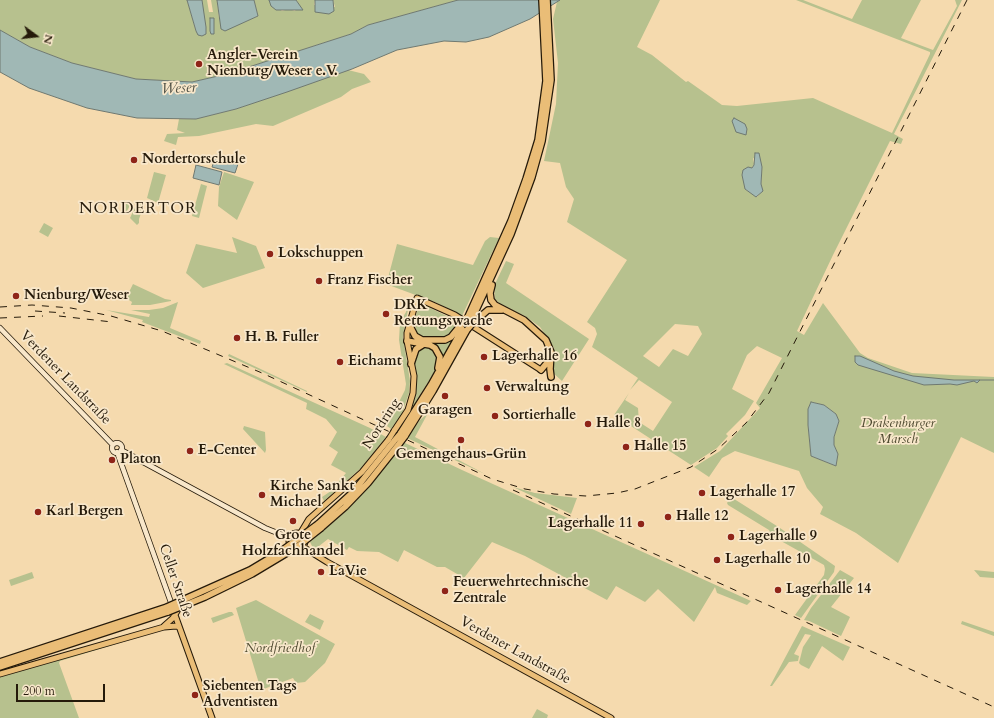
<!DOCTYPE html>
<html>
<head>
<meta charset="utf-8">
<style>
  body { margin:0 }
  #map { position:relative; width:994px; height:718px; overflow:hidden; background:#f5daae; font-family:Cardo,serif }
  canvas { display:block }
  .north { position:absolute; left:16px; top:16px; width:40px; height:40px; -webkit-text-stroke:3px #f8e7ca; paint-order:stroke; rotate:105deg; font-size:11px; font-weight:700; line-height:16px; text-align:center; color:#251a0a }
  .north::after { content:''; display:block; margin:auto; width:14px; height:18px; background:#251a0a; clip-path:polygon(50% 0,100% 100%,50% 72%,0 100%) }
  .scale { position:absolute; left:16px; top:684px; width:89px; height:18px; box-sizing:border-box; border:2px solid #251a0a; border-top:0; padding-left:5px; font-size:12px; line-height:14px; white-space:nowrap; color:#251a0a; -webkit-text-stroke:3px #f8e7ca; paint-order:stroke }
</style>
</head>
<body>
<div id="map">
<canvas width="994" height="718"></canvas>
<div class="north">N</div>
<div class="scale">200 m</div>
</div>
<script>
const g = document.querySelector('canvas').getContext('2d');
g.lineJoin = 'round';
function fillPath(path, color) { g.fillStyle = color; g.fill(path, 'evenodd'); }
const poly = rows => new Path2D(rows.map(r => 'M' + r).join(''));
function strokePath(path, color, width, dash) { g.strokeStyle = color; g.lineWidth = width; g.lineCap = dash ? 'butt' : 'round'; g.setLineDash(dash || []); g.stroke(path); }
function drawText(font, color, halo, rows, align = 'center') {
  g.font = font + ' Cardo,serif'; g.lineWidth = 3.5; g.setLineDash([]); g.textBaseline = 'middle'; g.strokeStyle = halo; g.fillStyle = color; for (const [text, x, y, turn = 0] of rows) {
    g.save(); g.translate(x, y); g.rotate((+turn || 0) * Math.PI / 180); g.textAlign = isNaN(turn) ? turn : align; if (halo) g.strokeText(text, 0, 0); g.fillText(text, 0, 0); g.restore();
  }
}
const green = poly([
  [0,0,187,0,196,31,203,8,202,0,207,0,209,12,213,12,211,0,217,0,219,18,242,23,258,16,254,0,269,0,282,11,289,9,295,11,299,4,296,0,315,0,314,5,335,7,333,0,458,0,368,25,351,34,227,74,192,82,136,79,72,63,30,47,0,30],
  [560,0,660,0,637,47,652,55,686,82,688,81,722,105,737,106,813,98,892,133,930,54,930,52,796,0,803,0,852,19,862,0,921,0,901,38,933,50,957,6,955,0,962,0,894,134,903,139,901,144,890,141,833,255,797,331,804,335,823,303,860,353,868,358,912,373,994,377,994,453,961,437,898,563,856,533,820,514,823,507,807,488,799,471,735,451,722,458,709,477,694,467,720,451,760,408,756,403,782,358,757,346,747,355,732,389,754,401,745,415,726,434,728,436,717,448,691,465,614,415,629,393,625,400,638,408,639,422,653,431,672,402,639,380,630,390,638,378,592,347,597,334,595,328,587,322,627,260,567,222,574,199,566,187,560,163,544,161,556,104,558,63,553,19,557,2],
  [753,158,760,162,762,167,761,184,762,191,757,197,745,189,745,181,754,164],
  [675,324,698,326,702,334,688,356,673,349,659,367,643,356],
  [811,402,824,405,836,414,839,421,834,437,834,445,838,454,836,466,811,456,808,425,808,410],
  [348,70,364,74,371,82,352,89,341,97,273,126,256,124,199,136,178,137,176,145,164,141,167,134,185,133,177,130,179,119,196,119,236,109],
  [154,172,166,175,158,203,147,198],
  [224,172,254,182,237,220,218,206,219,187],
  [201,184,207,186,199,218,192,216],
  [124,200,131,203,126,213,121,208],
  [137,203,144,205,139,219,139,223,137,225,130,218],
  [44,223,53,228,48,237,39,232],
  [232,237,256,246,265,268,203,288,186,273,196,244,237,253],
  [490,237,499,238,462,316,437,303,378,281,380,276,388,278,397,244,473,265,485,241],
  [506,261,514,264,506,283,589,339,562,381,552,372,555,355,554,348,540,327,525,316,499,303,495,299,494,286],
  [133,284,165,299,171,300,171,301,150,305,131,305,132,302,126,298],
  [408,301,409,304,403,337,410,381,409,393,402,414,391,429,387,426,405,390,406,384,399,340,400,322,406,312],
  [178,302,170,328,201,341,200,344,142,322,143,320,106,310,149,317,150,314,131,310,149,310,163,308],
  [424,305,459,322,453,332,446,337,424,338,417,334,414,321,418,309],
  [454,337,442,359,438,349,413,342,437,343],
  [426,345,438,353,436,369,397,432,410,409,413,363,417,350],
  [229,354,307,391,307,392,228,356],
  [227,363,370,428,386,437,361,468,324,501,322,497,331,491,346,473,331,465,338,452,329,446,337,432,326,419,306,409,307,403,224,364],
  [428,413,415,437,485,474,407,438,420,420],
  [244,426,265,432,266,450,265,453,243,429],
  [403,442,462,470,751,601,747,605,717,593,715,587,694,622,658,589,645,602,616,586,607,600,525,556,492,542,464,578,445,567,437,567,404,550,398,562,379,552,357,551,349,547,347,550,328,539,314,550,310,542,344,513,365,491],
  [513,487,535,493,577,498,571,514],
  [731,497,780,528,835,566,834,572,801,618,795,615,824,575,825,569,824,565,772,536,769,530,728,505,727,503],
  [840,570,854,578,831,607,850,617,841,636,809,621,804,620,811,608],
  [974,570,994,572,994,578,980,577],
  [32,572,34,578,11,586,9,580],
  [256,600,335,644,325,663,305,682,296,683,293,678,261,690,236,608],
  [229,612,232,612,234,615,213,623,211,618],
  [310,614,324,621,320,630,305,622],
  [962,621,994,632,994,636,961,624],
  [802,626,850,647,843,661,822,646,809,669,801,665,799,663,803,647,811,635,805,634,794,654,799,656,798,661,789,662,772,686,770,686],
  [138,636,139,637,60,661,59,663,79,718,0,718,0,677],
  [537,709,548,715,547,718,532,718]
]);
const water = poly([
  [187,0,202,0,206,27,206,34,202,36,198,35,196,31,187,0],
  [217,0,254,0,258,16,225,31,221,29,217,0],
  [269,0,296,0,303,10,276,10,271,6,269,0],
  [315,0,333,0,334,11,329,14,315,12,315,0],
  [458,0,560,0,530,19,489,37,466,42,444,41,397,50,352,69,287,92,236,109,196,119,137,118,87,108,29,88,0,72,0,30,30,47,72,63,136,79,192,82,227,74,351,34,368,25,458,0],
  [210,18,214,18,214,34,211,34,210,31,210,18],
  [734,118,745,124,747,129,746,135,736,132,732,121,734,118],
  [755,153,759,153,762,167,761,184,763,191,756,197,745,189,742,175,743,170,748,167,752,168,754,165,755,153],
  [216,155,239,161,235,173,212,167,216,155],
  [196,165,222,172,219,185,193,178,196,165],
  [855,356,860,356,894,371,913,376,954,380,980,380,977,383,974,381,957,385,950,384,924,385,858,365,855,362,855,356],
  [811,402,824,405,836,414,839,421,834,437,834,445,838,454,836,466,811,456,808,425,808,409,811,402]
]);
const stream = poly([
  [980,380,994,380]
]);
const secondary = poly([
  [0,328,113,445],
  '112 448a5 5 0 1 1 10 0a5 5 0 1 1-10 0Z',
  [121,450,265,528,290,538],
  [117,452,173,608]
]);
const primary = poly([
  [394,431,408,410,413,393,414,376,407,341,407,333,417,298,455,315,541,370],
  '289 541a8 8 0 1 1 16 0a8 8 0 1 1-16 0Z',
  [300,534,309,519,362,472,389,439],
  [303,547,327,562,611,718],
  [175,615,212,718],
  [164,626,173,618,180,606],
  [0,674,164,627,176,626,179,627]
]);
const trunk = poly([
  [492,285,490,293,491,300,495,305,524,320,546,340,551,352,550,369,551,377],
  [467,319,511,221,526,179,538,140,546,81,542,0],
  [471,321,511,234,532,177,542,141,551,80,547,0],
  [473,323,488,310,502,310],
  [409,324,415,336,422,340],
  [417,340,445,340,451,337,460,326],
  [407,341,430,345,435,348,440,357,438,368],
  [411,364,416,349,424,344],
  [541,370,551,358],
  [400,434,431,385,464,326],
  [405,436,433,391,467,330],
  [318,524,353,492,394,441],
  [321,528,345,507,368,483,399,444],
  [0,662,167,607],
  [0,667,168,612]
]);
const rail = poly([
  [0,307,32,305,71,308,111,316,162,331,262,373,492,479,525,489,554,494,586,496,617,493,635,489,691,467,718,449,746,423,769,393,967,0],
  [35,311,65,313],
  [59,316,112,322],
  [0,318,43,316],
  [513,490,994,707]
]);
const primaryBridge = poly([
  [389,439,394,431]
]);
const trunkBridge = poly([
  [461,325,466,318],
  [467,330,473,323],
  [394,441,400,434],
  [399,444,405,436],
  [167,607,250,570,280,552,318,524],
  [168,612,205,597,252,574,297,547,321,528]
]);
const markers = [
  [199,64,4,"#8f2418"],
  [134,160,4,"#8f2418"],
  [270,254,4,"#8f2418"],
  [319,281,4,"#8f2418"],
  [16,296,4,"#8f2418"],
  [386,314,4,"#8f2418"],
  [237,338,4,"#8f2418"],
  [484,357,4,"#8f2418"],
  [340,362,4,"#8f2418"],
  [487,388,4,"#8f2418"],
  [445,396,4,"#8f2418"],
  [495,416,4,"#8f2418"],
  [588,424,4,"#8f2418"],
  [461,440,4,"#8f2418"],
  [626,447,4,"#8f2418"],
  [190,451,4,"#8f2418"],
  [112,460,4,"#8f2418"],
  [702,493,4,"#8f2418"],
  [262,495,4,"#8f2418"],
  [38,512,4,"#8f2418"],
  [668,517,4,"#8f2418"],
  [293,521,4,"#8f2418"],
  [641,524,4,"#8f2418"],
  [731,537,4,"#8f2418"],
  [717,560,4,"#8f2418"],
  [321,572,4,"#8f2418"],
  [778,590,4,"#8f2418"],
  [445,591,4,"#8f2418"],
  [195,695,4,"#8f2418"]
];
const poiNames = [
  ["Angler-Verein",207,56],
  ["Nienburg/Weser e.V.",207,72],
  ["Nordertorschule",142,160],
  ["Lokschuppen",278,254],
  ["Franz Fischer",327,281],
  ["Nienburg/Weser",24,296],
  ["DRK",394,306],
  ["Rettungswache",394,322],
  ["H. B. Fuller",245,338],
  ["Lagerhalle 16",492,357],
  ["Eichamt",348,362],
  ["Verwaltung",495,388],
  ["Garagen",445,411,"center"],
  ["Sortierhalle",503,416],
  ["Halle 8",596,424],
  ["Halle 15",634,447],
  ["E-Center",198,451],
  ["Gemengehaus-Grün",461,455,"center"],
  ["Platon",120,460],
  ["Kirche Sankt",270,487],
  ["Michael",270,503],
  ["Lagerhalle 17",710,493],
  ["Karl Bergen",46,512],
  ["Halle 12",676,517],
  ["Lagerhalle 11",633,524,"right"],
  ["Grote",293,536,"center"],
  ["Holzfachhandel",293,552,"center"],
  ["Lagerhalle 9",739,537],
  ["Lagerhalle 10",725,560],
  ["LaVie",329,572],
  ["Feuerwehrtechnische",453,583],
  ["Zentrale",453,599],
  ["Lagerhalle 14",786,590],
  ["Siebenten Tags",203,687],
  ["Adventisten",203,703]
];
const streetNames = [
  ["Verdener Landstraße",65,378,46],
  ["Nordring",382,424,-57],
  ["Celler Straße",175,581,71],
  ["Verdener Landstraße",515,651,29]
];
const parkNames = [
  ["Drakenburger",898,424],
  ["Marsch",898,440],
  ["Nordfriedhof",280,649]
];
const waterNames = [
  ["Weser",179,89,-3]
];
const quarterNames = [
  ["NORDERTOR",138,209]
];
fillPath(green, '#b7c18e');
fillPath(water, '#a0b8b5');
strokePath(water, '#6f7971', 1);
strokePath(stream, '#6f7971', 1);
strokePath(secondary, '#251a0a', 6);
strokePath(primary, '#251a0a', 7);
strokePath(trunk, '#251a0a', 8);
strokePath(secondary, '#f8e7ca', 4.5);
strokePath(primary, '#eabd77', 5);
strokePath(trunk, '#eabd77', 5.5);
strokePath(rail, '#251a0a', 1, [7, 7]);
strokePath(primaryBridge, '#251a0a', 7, []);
strokePath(trunkBridge, '#251a0a', 8, []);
strokePath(primaryBridge, '#eabd77', 5);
strokePath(trunkBridge, '#eabd77', 5.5);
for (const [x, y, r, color] of markers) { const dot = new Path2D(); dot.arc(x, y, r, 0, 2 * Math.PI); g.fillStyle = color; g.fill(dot); strokePath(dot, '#f8e7ca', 1.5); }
drawText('bold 14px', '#251a0a', '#f8e7ca', poiNames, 'left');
drawText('14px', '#251a0a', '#f8e7ca', streetNames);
drawText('italic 14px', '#514c32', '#f8e7ca', parkNames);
drawText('italic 15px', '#505146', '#f8e7ca', waterNames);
g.letterSpacing = '1px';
drawText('16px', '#251a0a', '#f8e7ca', quarterNames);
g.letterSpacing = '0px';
</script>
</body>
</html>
